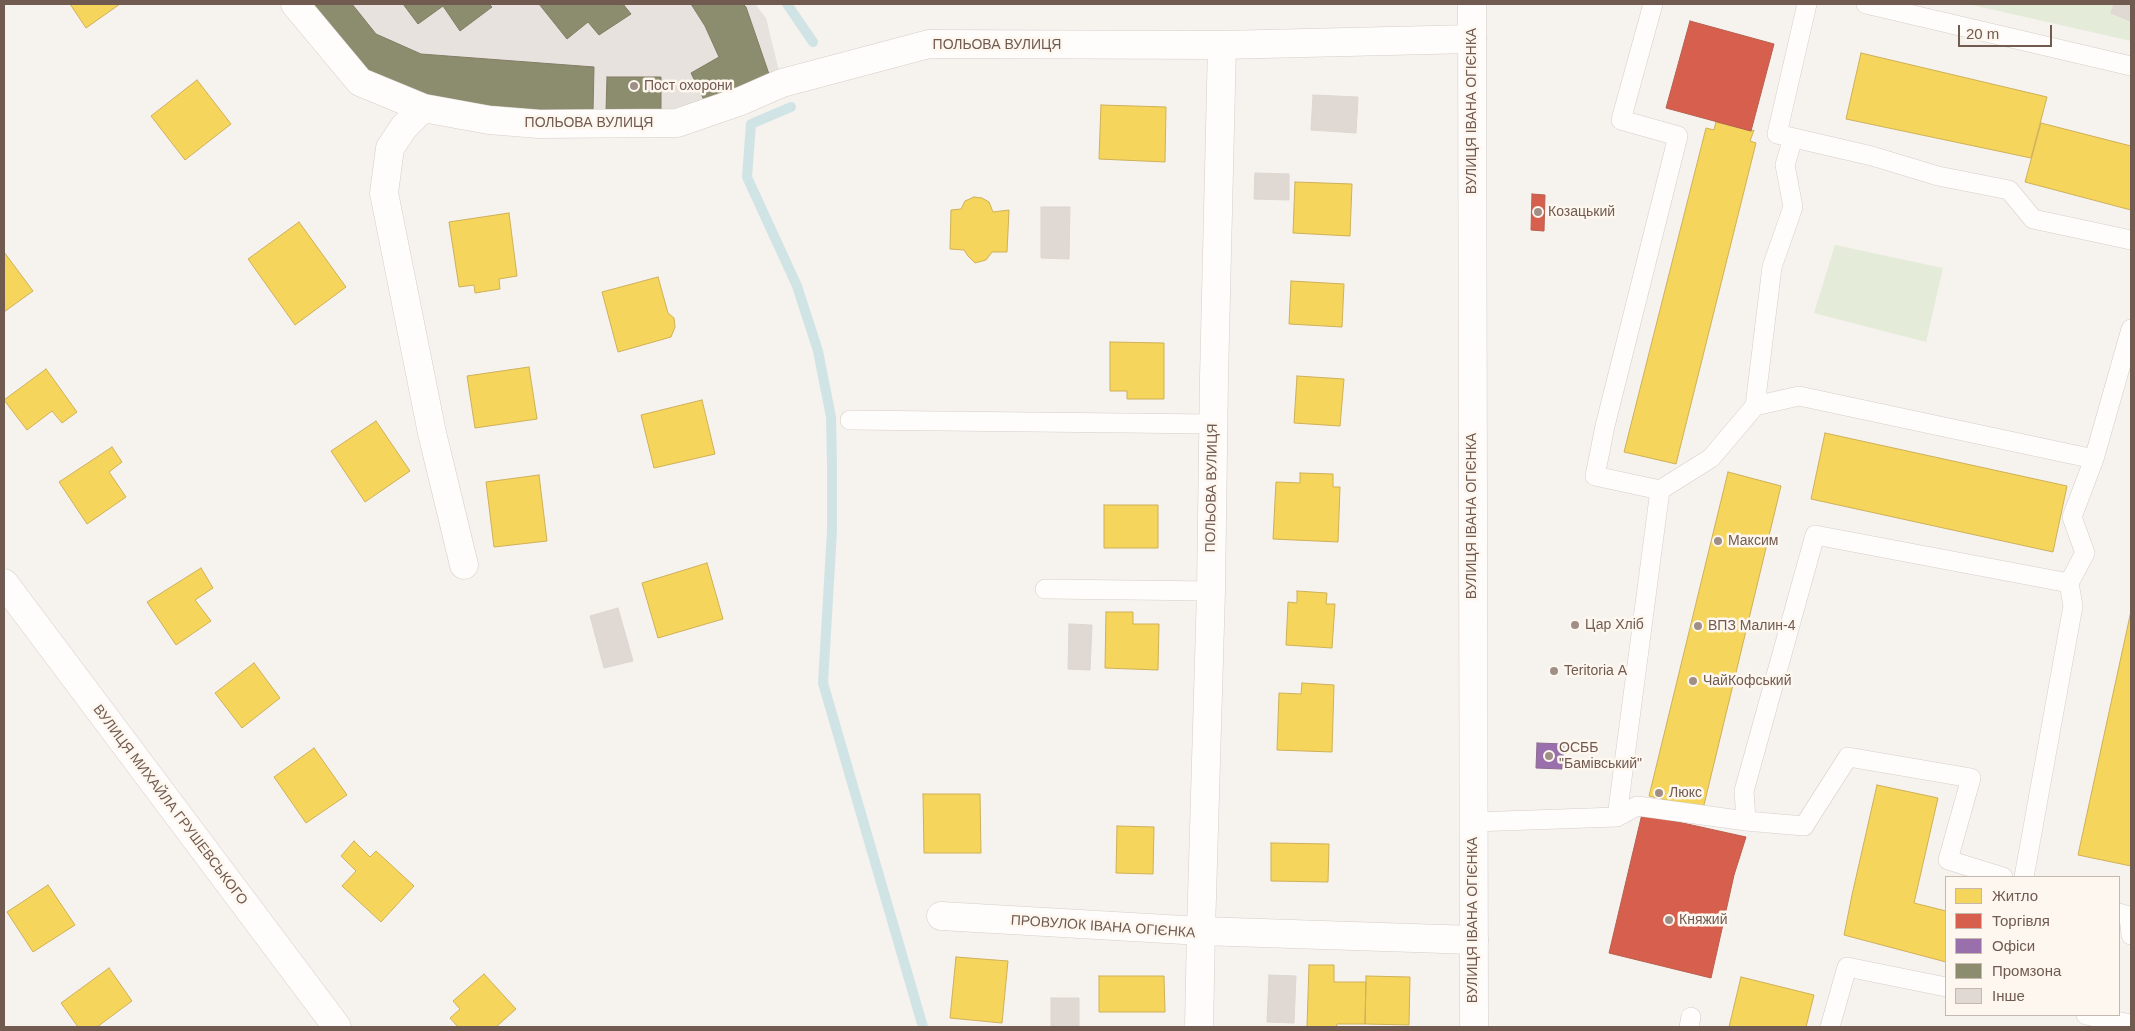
<!DOCTYPE html>
<html>
<head>
<meta charset="utf-8">
<style>
  body { margin:0 }
  #map { position:relative; width:2135px; height:1031px; overflow:hidden; background:#f6f2ed; font-family:Arial,sans-serif }
  canvas { display:block }
  .frame { position:absolute; inset:0; border:5px solid #715a50; pointer-events:none }
  .legend { position:absolute; left:1945px; top:876px; width:175px; height:140px; box-sizing:border-box; background:#fdf7ef; border:1px solid #c5b8af; margin:0; padding:6px 9px; list-style:none; font-size:15px; color:#715a50 }
  .legend li { display:flex; align-items:center; gap:10px; height:25px }
  .legend b { width:25px; border:1px solid #c5b8af }
  .scale { position:absolute; left:1958px; top:25px; width:94px; height:22px; box-sizing:border-box; border:2px solid #715a50; border-top:0; padding-left:6px; font-size:15px; line-height:18px; white-space:nowrap; color:#715a50; -webkit-text-stroke:4px #fdf7ef; paint-order:stroke }
</style>
</head>
<body>
<div id="map">
<canvas width="2135" height="1031"></canvas>
<div class="frame"></div>
<ul class="legend">
<li><b style="height:14px;background:#f6d55c"></b>Житло</li>
<li><b style="height:14px;background:#d6604d"></b>Торгівля</li>
<li><b style="height:14px;background:#9970ab"></b>Офіси</li>
<li><b style="height:14px;background:#8c8c6e"></b>Промзона</li>
<li><b style="height:14px;background:#dfd8d3"></b>Інше</li>
</ul>
<div class="scale">20 m</div>
</div>
<script>
const g = document.querySelector('canvas').getContext('2d');
g.lineJoin = 'round';
function fillPath(path, color) { g.fillStyle = color; g.fill(path, 'evenodd'); }
const poly = rows => new Path2D(rows.map(r => 'M' + r).join(''));
function strokePath(path, color, width, dash) { g.strokeStyle = color; g.lineWidth = width; g.lineCap = dash ? 'butt' : 'round'; g.setLineDash(dash || []); g.stroke(path); }
function drawText(font, color, halo, rows, align = 'center') {
  g.font = font + ' Arial,sans-serif'; g.lineWidth = 5; g.setLineDash([]); g.textBaseline = 'middle'; g.strokeStyle = halo; g.fillStyle = color; for (const [text, x, y, turn = 0] of rows) {
    g.save(); g.translate(x, y); g.rotate((+turn || 0) * Math.PI / 180); g.textAlign = isNaN(turn) ? turn : align; if (halo) g.strokeText(text, 0, 0); g.fillText(text, 0, 0); g.restore();
  }
}
const industrial = poly([
  [304,4,755,4,766,18,782,83,703,105,661,111,542,112]
]);
const green = poly([
  [1968,4,2131,4,2131,41],
  [1835,245,1943,268,1926,342,1814,313]
]);
const homes = poly([
  [70,4,120,4,86,28,70,4],
  [1861,53,2047,97,2031,158,1846,119,1861,53],
  [197,80,231,124,185,160,151,116,197,80],
  [1101,105,1166,107,1165,162,1099,159,1101,105],
  [1716,122,1751,131,1754,130,1750,141,1756,143,1676,464,1624,452,1706,128,1714,130,1716,122],
  [2041,123,2131,146,2131,210,2025,182,2041,123],
  [1295,182,1352,184,1350,236,1293,233,1295,182],
  [974,197,982,198,989,202,993,212,1009,210,1007,252,992,252,986,260,975,263,968,256,964,250,950,249,951,210,961,209,965,201,974,197],
  [509,213,517,276,499,279,500,289,475,293,474,285,459,287,449,222,509,213],
  [299,222,346,287,295,325,248,259,299,222],
  [4,252,33,291,4,312,4,252],
  [658,277,668,313,674,318,675,327,671,337,618,352,602,292,658,277],
  [1291,281,1344,284,1342,327,1289,324,1291,281],
  [1110,342,1164,343,1164,399,1127,399,1127,391,1110,391,1110,342],
  [529,367,537,419,475,428,467,376,529,367],
  [46,369,77,412,62,423,52,411,27,430,4,400,46,369],
  [1297,376,1344,379,1340,426,1294,423,1297,376],
  [702,400,715,454,654,468,641,415,702,400],
  [376,421,410,471,365,502,331,451,376,421],
  [1825,433,2067,486,2053,552,1811,499,1825,433],
  [112,447,122,462,109,472,126,497,87,524,59,482,112,447],
  [1728,472,1781,486,1703,809,1649,796,1728,472],
  [1300,473,1333,474,1333,487,1340,487,1338,542,1273,539,1276,482,1300,483,1300,473],
  [539,475,547,541,494,547,486,482,539,475],
  [1104,505,1158,505,1158,548,1104,548,1104,505],
  [707,563,723,619,658,638,642,583,707,563],
  [201,568,213,588,195,600,211,621,176,645,147,602,201,568],
  [1297,591,1327,593,1326,604,1335,604,1332,648,1286,645,1288,602,1297,603,1297,591],
  [2131,611,2131,866,2078,855,2131,611],
  [1106,612,1133,612,1133,624,1159,624,1158,670,1105,668,1106,612],
  [254,663,280,698,242,728,215,693,254,663],
  [1302,683,1334,685,1332,752,1277,750,1279,693,1301,694,1302,683],
  [314,748,347,795,306,823,274,777,314,748],
  [1877,785,1938,798,1914,903,1946,911,1946,962,1844,935,1852,895,1877,785],
  [923,794,980,794,981,853,924,853,923,794],
  [1117,826,1154,827,1153,874,1116,873,1117,826],
  [354,841,370,857,376,851,414,886,381,922,342,886,356,871,341,856,354,841],
  [1271,843,1329,844,1328,882,1271,881,1271,843],
  [48,885,75,925,33,952,7,912,48,885],
  [956,957,1008,961,1002,1023,950,1018,956,957],
  [1309,965,1334,965,1334,982,1366,982,1365,1024,1337,1024,1336,1027,1307,1027,1309,965],
  [109,968,132,1001,97,1027,78,1027,61,1003,109,968],
  [484,974,516,1009,496,1027,458,1027,450,1018,460,1009,453,1001,484,974],
  [1099,976,1164,976,1165,1012,1099,1012,1099,976],
  [1366,976,1410,977,1409,1025,1365,1024,1366,976],
  [1741,977,1814,995,1806,1027,1729,1027,1741,977]
]);
const shops = poly([
  [1690,21,1774,44,1751,131,1666,108,1690,21],
  [1532,194,1545,195,1544,231,1531,230,1532,194],
  [1642,814,1746,837,1734,875,1711,978,1609,953,1642,814]
]);
const offices = poly([
  [1537,743,1564,744,1562,769,1536,768,1537,743]
]);
const industry = poly([
  [304,4,352,4,376,34,421,54,594,67,593,111,546,112,408,100,350,57,304,4],
  [403,4,489,4,492,7,460,31,443,6,418,24,403,4],
  [539,4,623,4,631,14,599,35,588,22,567,39,539,4],
  [691,4,743,4,746,7,770,77,705,102,691,73,719,57,705,26,691,4],
  [607,77,661,77,661,111,606,111,607,77]
]);
const stream = poly([
  [787,4,813,42],
  [791,107,751,124,747,177,797,286,818,351,831,417,832,464,832,531,823,683,923,1027]
]);
const building = poly([
  [2114,4,2131,4,2131,21,2111,13,2114,4],
  [1313,95,1358,97,1356,133,1311,130,1313,95],
  [1255,173,1289,174,1289,200,1254,199,1255,173],
  [1041,207,1070,207,1069,259,1041,258,1041,207],
  [618,608,633,661,604,668,590,616,618,608],
  [1069,624,1092,625,1090,670,1068,669,1069,624],
  [1269,975,1296,976,1294,1023,1267,1022,1269,975],
  [1051,998,1079,998,1079,1027,1051,1027,1051,998]
]);
const service = poly([
  [1653,4,1621,120,1678,136,1605,426,1595,476,1660,490],
  [1807,4,1777,134,1872,156,1938,176,2009,190,2033,219,2131,240],
  [1866,4,2131,66],
  [1755,406,1772,267,1793,207,1785,165,1793,138],
  [850,420,1213,424],
  [2094,459,2131,329],
  [1045,589,1211,591],
  [1746,821,1804,826,1848,757,1971,778,1948,860,2003,877],
  [1473,822,1617,817,1637,806,1746,821,1744,791,1815,535,2069,583,2085,553,2072,517,2094,459,1799,396,1755,406,1711,458,1660,490,1617,817],
  [2024,877,2073,606,2069,583],
  [2119,913,2129,916,2131,935],
  [2086,1015,2131,1024],
  [1689,1027,1691,1017],
  [1830,1027,1847,967,1946,987]
]);
const minor = poly([
  [295,4,360,82,423,108],
  [1222,45,1214,378,1211,591,1201,931,1474,940],
  [464,565,432,433,384,193,390,148,404,127,423,108,489,120,539,124,677,123,741,101,782,83,929,44,1222,45,1472,39],
  [941,916,1201,931,1199,1027]
]);
const tertiary = poly([
  [1472,4,1474,1027],
  [4,583,337,1027]
]);
const markers = [
  [634,86,5,"#a08f87"],
  [1538,212,5,"#a08f87"],
  [1718,541,5,"#a08f87"],
  [1575,625,5,"#a08f87"],
  [1698,626,5,"#a08f87"],
  [1554,671,5,"#a08f87"],
  [1693,681,5,"#a08f87"],
  [1549,756,5,"#a08f87"],
  [1659,793,5,"#a08f87"],
  [1669,920,5,"#a08f87"]
];
const streetNames = [
  ["ПОЛЬОВА ВУЛИЦЯ",997,45],
  ["ВУЛИЦЯ ІВАНА ОГІЄНКА",1472,111,-90],
  ["ПОЛЬОВА ВУЛИЦЯ",589,123],
  ["ПОЛЬОВА ВУЛИЦЯ",1212,488,-89],
  ["ВУЛИЦЯ ІВАНА ОГІЄНКА",1472,516,-90],
  ["ВУЛИЦЯ МИХАЙЛА ГРУШЕВСЬКОГО",170,805,53],
  ["ВУЛИЦЯ ІВАНА ОГІЄНКА",1473,920,-90],
  ["ПРОВУЛОК ІВАНА ОГІЄНКА",1103,927,4]
];
const poiNames = [
  ["Пост охорони",644,86],
  ["Козацький",1548,212],
  ["Максим",1728,541],
  ["Цар Хліб",1585,625],
  ["ВПЗ Малин-4",1708,626],
  ["Teritoria A",1564,671],
  ["ЧайКофський",1703,681],
  ["ОСББ",1559,748],
  ["\"Бамівський\"",1559,764],
  ["Люкс",1669,793],
  ["Княжий",1679,920]
];
fillPath(industrial, '#e8e2de');
fillPath(green, '#e4ebd9');
fillPath(homes, '#f6d55c');
strokePath(homes, '#ceb058', 1);
fillPath(shops, '#d6604d');
strokePath(shops, '#b85e4e', 1);
fillPath(offices, '#9970ab');
strokePath(offices, '#8d6990', 1);
fillPath(industry, '#8c8c6e');
strokePath(industry, '#847d65', 1);
strokePath(stream, '#d0e4e5', 10);
fillPath(building, '#dfd8d3');
strokePath(building, '#ded6d0', 1);
strokePath(service, '#d4cec8', 20);
strokePath(minor, '#d4cec8', 29);
strokePath(tertiary, '#d4cec8', 29);
strokePath(service, '#fefdfc', 19);
strokePath(minor, '#fefdfc', 28);
strokePath(tertiary, '#fefdfc', 28);
for (const [x, y, r, color] of markers) { const dot = new Path2D(); dot.arc(x, y, r, 0, 2 * Math.PI); g.fillStyle = color; g.fill(dot); strokePath(dot, '#fdf7ef', 2); }
drawText('14px', '#715a50', '#fdf7ef', streetNames);
drawText('14px', '#715a50', '#fdf7ef', poiNames, 'left');
</script>
</body>
</html>
